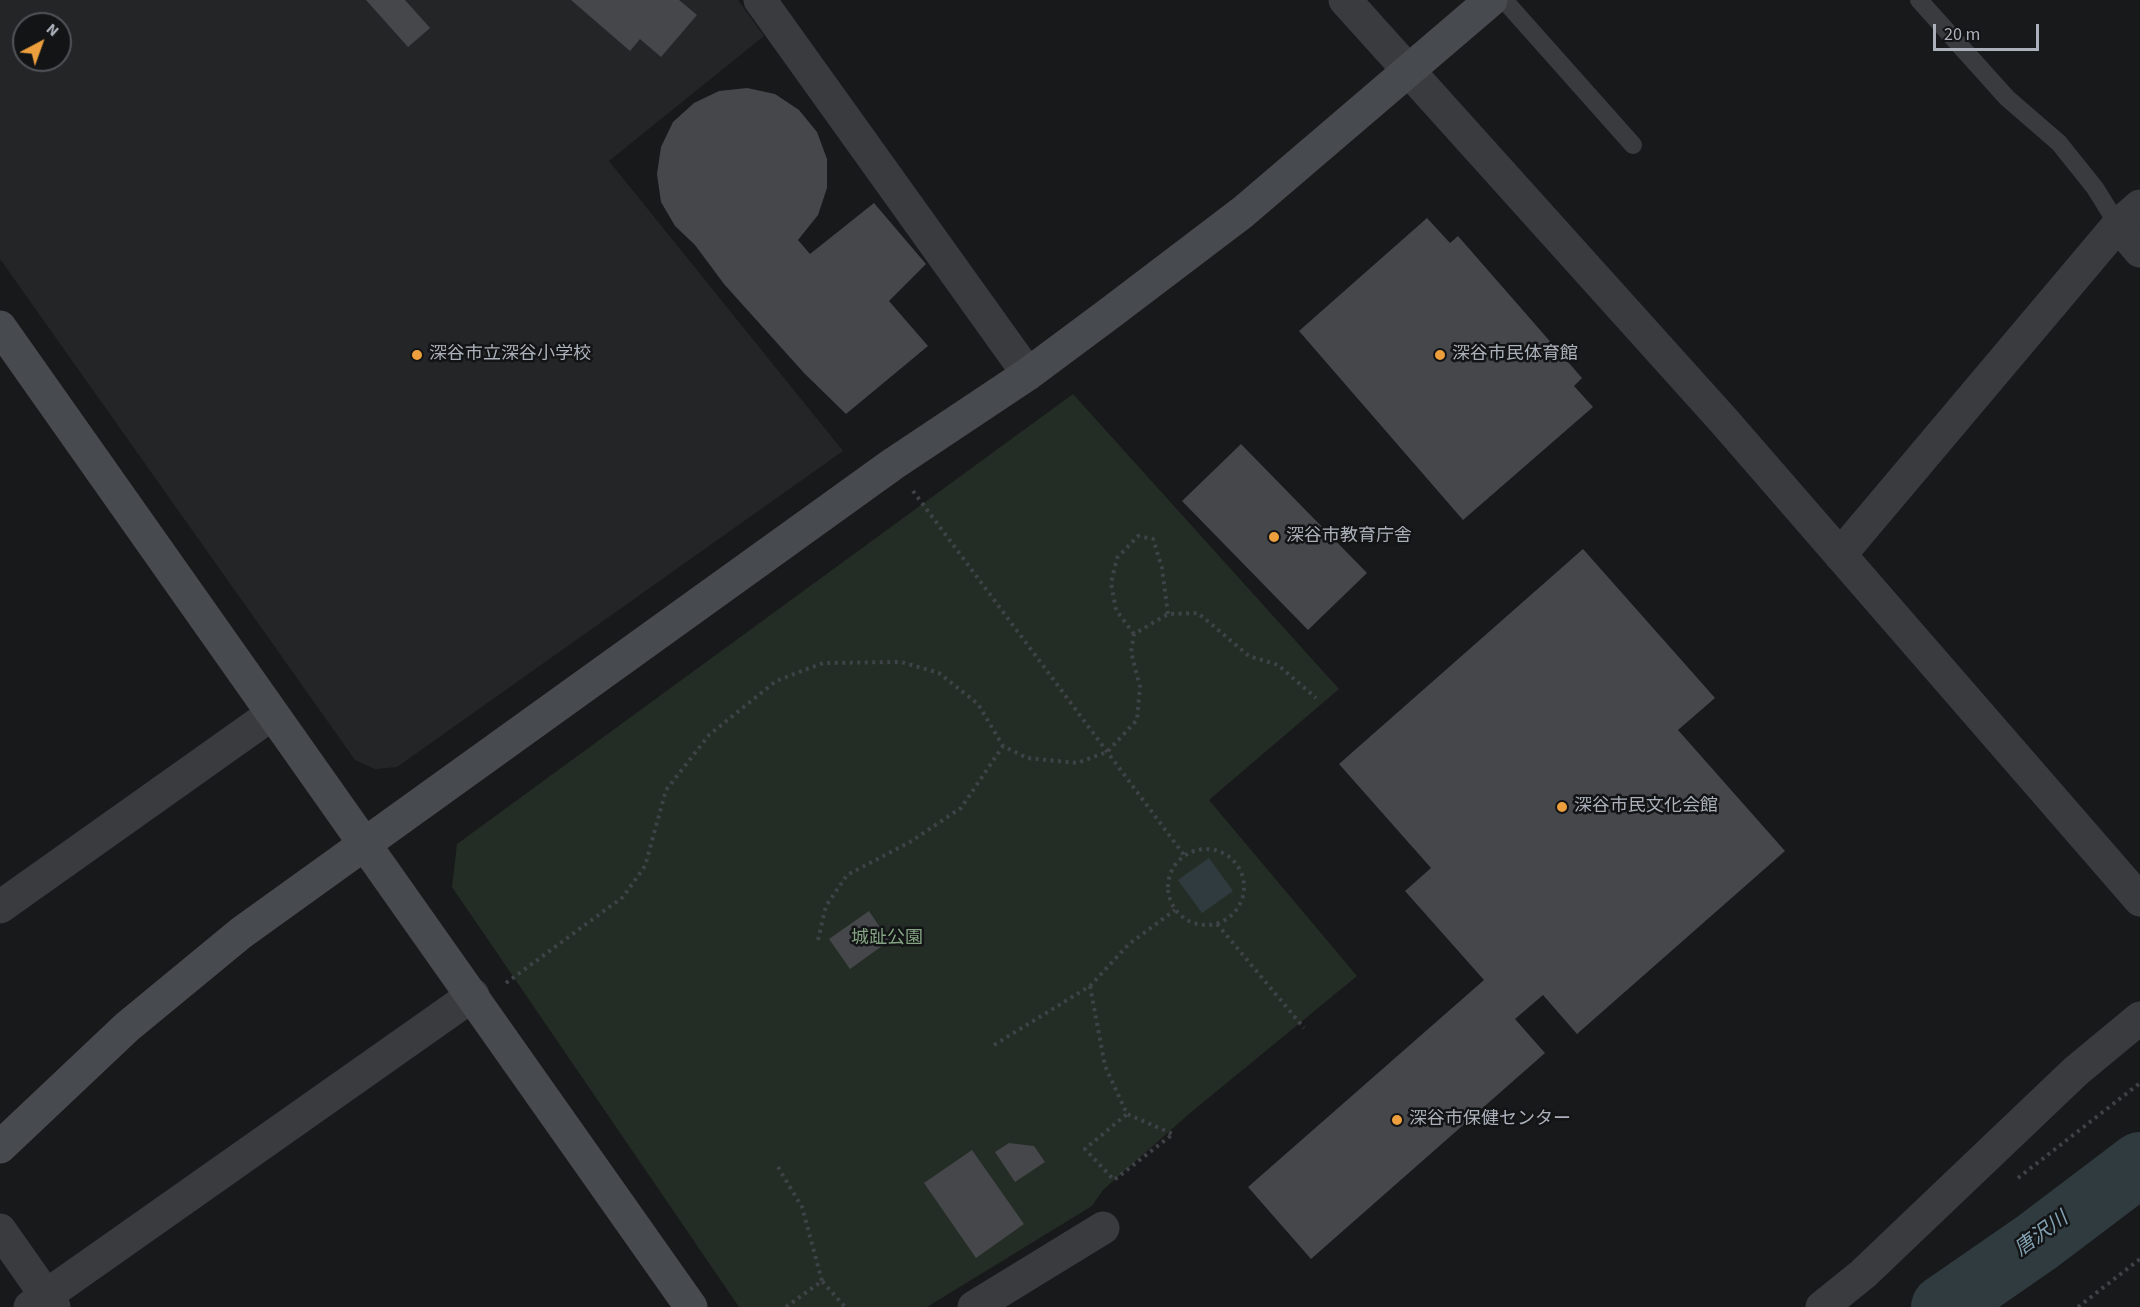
<!DOCTYPE html>
<html>
<head>
<meta charset="utf-8">
<style>
  body { margin:0 }
  #map { position:relative; width:2140px; height:1307px; overflow:hidden; background:#18191a; font-family:"Source Sans 3",sans-serif }
  canvas { display:block }
  .north { position:absolute; left:12px; top:12px; width:60px; height:60px; box-sizing:border-box; background:#131415; border:2px solid #505357; border-radius:50%; rotate:41deg; font-size:16px; font-weight:700; line-height:24px; text-align:center; color:#abb1ba }
  .north::after { content:''; display:block; margin:auto; width:21px; height:27px; background:#ed9f3e; clip-path:polygon(50% 0,100% 100%,50% 72%,0 100%) }
  .scale { position:absolute; left:1933px; top:24px; width:106px; height:27px; box-sizing:border-box; border:3px solid #abb1ba; border-top:0; padding-left:8px; font-size:18px; line-height:21px; white-space:nowrap; color:#abb1ba; -webkit-text-stroke:4px #131415; paint-order:stroke }
</style>
</head>
<body>
<div id="map">
<canvas width="2140" height="1307"></canvas>
<div class="north">N</div>
<div class="scale">20 m</div>
</div>
<script>
const g = document.querySelector('canvas').getContext('2d');
g.lineJoin = 'round';
function fillPath(path, color) { g.fillStyle = color; g.fill(path, 'evenodd'); }
const poly = rows => new Path2D(rows.map(r => 'M' + r).join(''));
function strokePath(path, color, width, dash) { g.strokeStyle = color; g.lineWidth = width; g.lineCap = dash ? 'butt' : 'round'; g.setLineDash(dash || []); g.stroke(path); }
function drawText(font, color, halo, rows, align = 'center') {
  g.font = font + ' "Source Sans 3","Noto Sans JP",sans-serif'; g.lineWidth = 5; g.setLineDash([]); g.textBaseline = 'middle'; g.strokeStyle = halo; g.fillStyle = color; for (const [text, x, y, turn = 0] of rows) {
    g.save(); g.translate(x, y); g.rotate((+turn || 0) * Math.PI / 180); g.textAlign = isNaN(turn) ? turn : align; if (halo) g.strokeText(text, 0, 0); g.fillText(text, 0, 0); g.restore();
  }
}
const built = poly([
  [0,0,738,0,764,36,609,161,843,451,397,767,375,769,355,760,0,259],
  [24,24,60,24,60,60,24,60]
]);
const green = poly([
  [1073,394,1339,689,1209,800,1357,976,1189,1114,1103,1190,1092,1206,927,1307,739,1307,452,887,457,844]
]);
const water = poly([
  [1209,858,1233,891,1202,913,1178,880]
]);
const river = poly([
  [1943,1307,2037,1242,2140,1164]
]);
const building = poly([
  [366,0,405,0,430,28,408,47],
  [571,0,679,0,697,15,661,57,640,39,630,51],
  [747,88,775,94,799,110,817,132,827,159,827,188,818,215,798,240,810,254,874,203,926,264,889,301,928,346,846,414,804,373,724,284,695,245,675,226,661,202,657,174,661,147,673,122,694,103,719,91],
  [1427,218,1450,243,1458,236,1582,378,1574,386,1593,407,1463,520,1299,331],
  [1241,444,1367,573,1308,630,1182,501],
  [1583,549,1715,698,1678,730,1785,851,1577,1034,1543,995,1515,1019,1545,1053,1311,1259,1248,1187,1484,980,1405,891,1431,868,1339,764],
  [869,911,889,941,850,969,829,939],
  [1009,1143,1034,1146,1045,1162,1015,1182,995,1152],
  [972,1150,1024,1224,976,1258,924,1183]
]);
const path = poly([
  [913,491,1184,855],
  [1134,634,1116,610,1111,583,1117,558,1138,536,1153,539,1162,568,1168,614],
  '1168 887a38 38 0 1 1 76 0a38 38 0 1 1-76 0Z',
  [1217,924,1304,1028],
  [818,940,826,906,847,875,910,842,961,808,1003,746],
  [506,983,623,897,645,866,666,790,709,735,776,681,823,663,901,662,939,673,978,704,1003,746,1027,758,1077,763,1107,752,1137,720,1140,687,1131,652,1134,634,1168,614,1198,613,1249,656,1278,665,1316,698],
  [1090,986,1105,1066,1127,1114,1173,1134,1114,1180,1085,1149,1127,1114],
  [994,1045,1090,986,1129,944,1175,910],
  [778,1167,802,1207,822,1281],
  [2018,1178,2140,1083],
  [786,1307,822,1281,845,1307],
  [2078,1307,2140,1259]
]);
const lane = poly([
  [1504,0,1633,145],
  [1919,0,2007,98,2059,143,2095,188,2118,225]
]);
const street = poly([
  [760,0,1028,374],
  [1345,0,1724,421,2140,900],
  [2118,225,2140,251],
  [1840,555,2118,225,2140,206],
  [0,907,272,714],
  [0,1230,54,1307],
  [30,1307,473,995],
  [974,1307,1103,1228],
  [1822,1307,1863,1274,2076,1071,2140,1018]
]);
const secondary = poly([
  [0,327,691,1307],
  [0,1147,127,1027,241,933,893,464,1028,374,1110,313,1243,212,1491,0]
]);
const markers = [
  [417,355,6,"#ed9f3e"],
  [1440,355,6,"#ed9f3e"],
  [1274,537,6,"#ed9f3e"],
  [1562,807,6,"#ed9f3e"],
  [1397,1120,6,"#ed9f3e"]
];
const poiNames = [
  ["深谷市立深谷小学校",429,355],
  ["深谷市民体育館",1452,355],
  ["深谷市教育庁舎",1286,537],
  ["深谷市民文化会館",1574,807],
  ["深谷市保健センター",1409,1120]
];
const parkNames = [
  ["城趾公園",887,939]
];
const waterNames = [
  ["唐沢川",2042,1235,-36]
];
fillPath(built, '#242527');
fillPath(green, '#242d25');
fillPath(water, '#303b40');
strokePath(river, '#303b40', 64);
fillPath(building, '#45474a');
strokePath(path, '#3f4246', 4, [3, 4.5]);
strokePath(lane, '#393b3f', 18);
strokePath(street, '#393b3f', 33);
strokePath(secondary, '#474a4f', 33);
for (const [x, y, r, color] of markers) { const dot = new Path2D(); dot.arc(x, y, r, 0, 2 * Math.PI); g.fillStyle = color; g.fill(dot); strokePath(dot, '#131415', 2); }
drawText('18px', '#abb1ba', '#131415', poiNames, 'left');
drawText('18px', '#84a483', '#131415', parkNames);
drawText('italic 20px', '#83a2b3', '#131415', waterNames);
</script>
</body>
</html>
